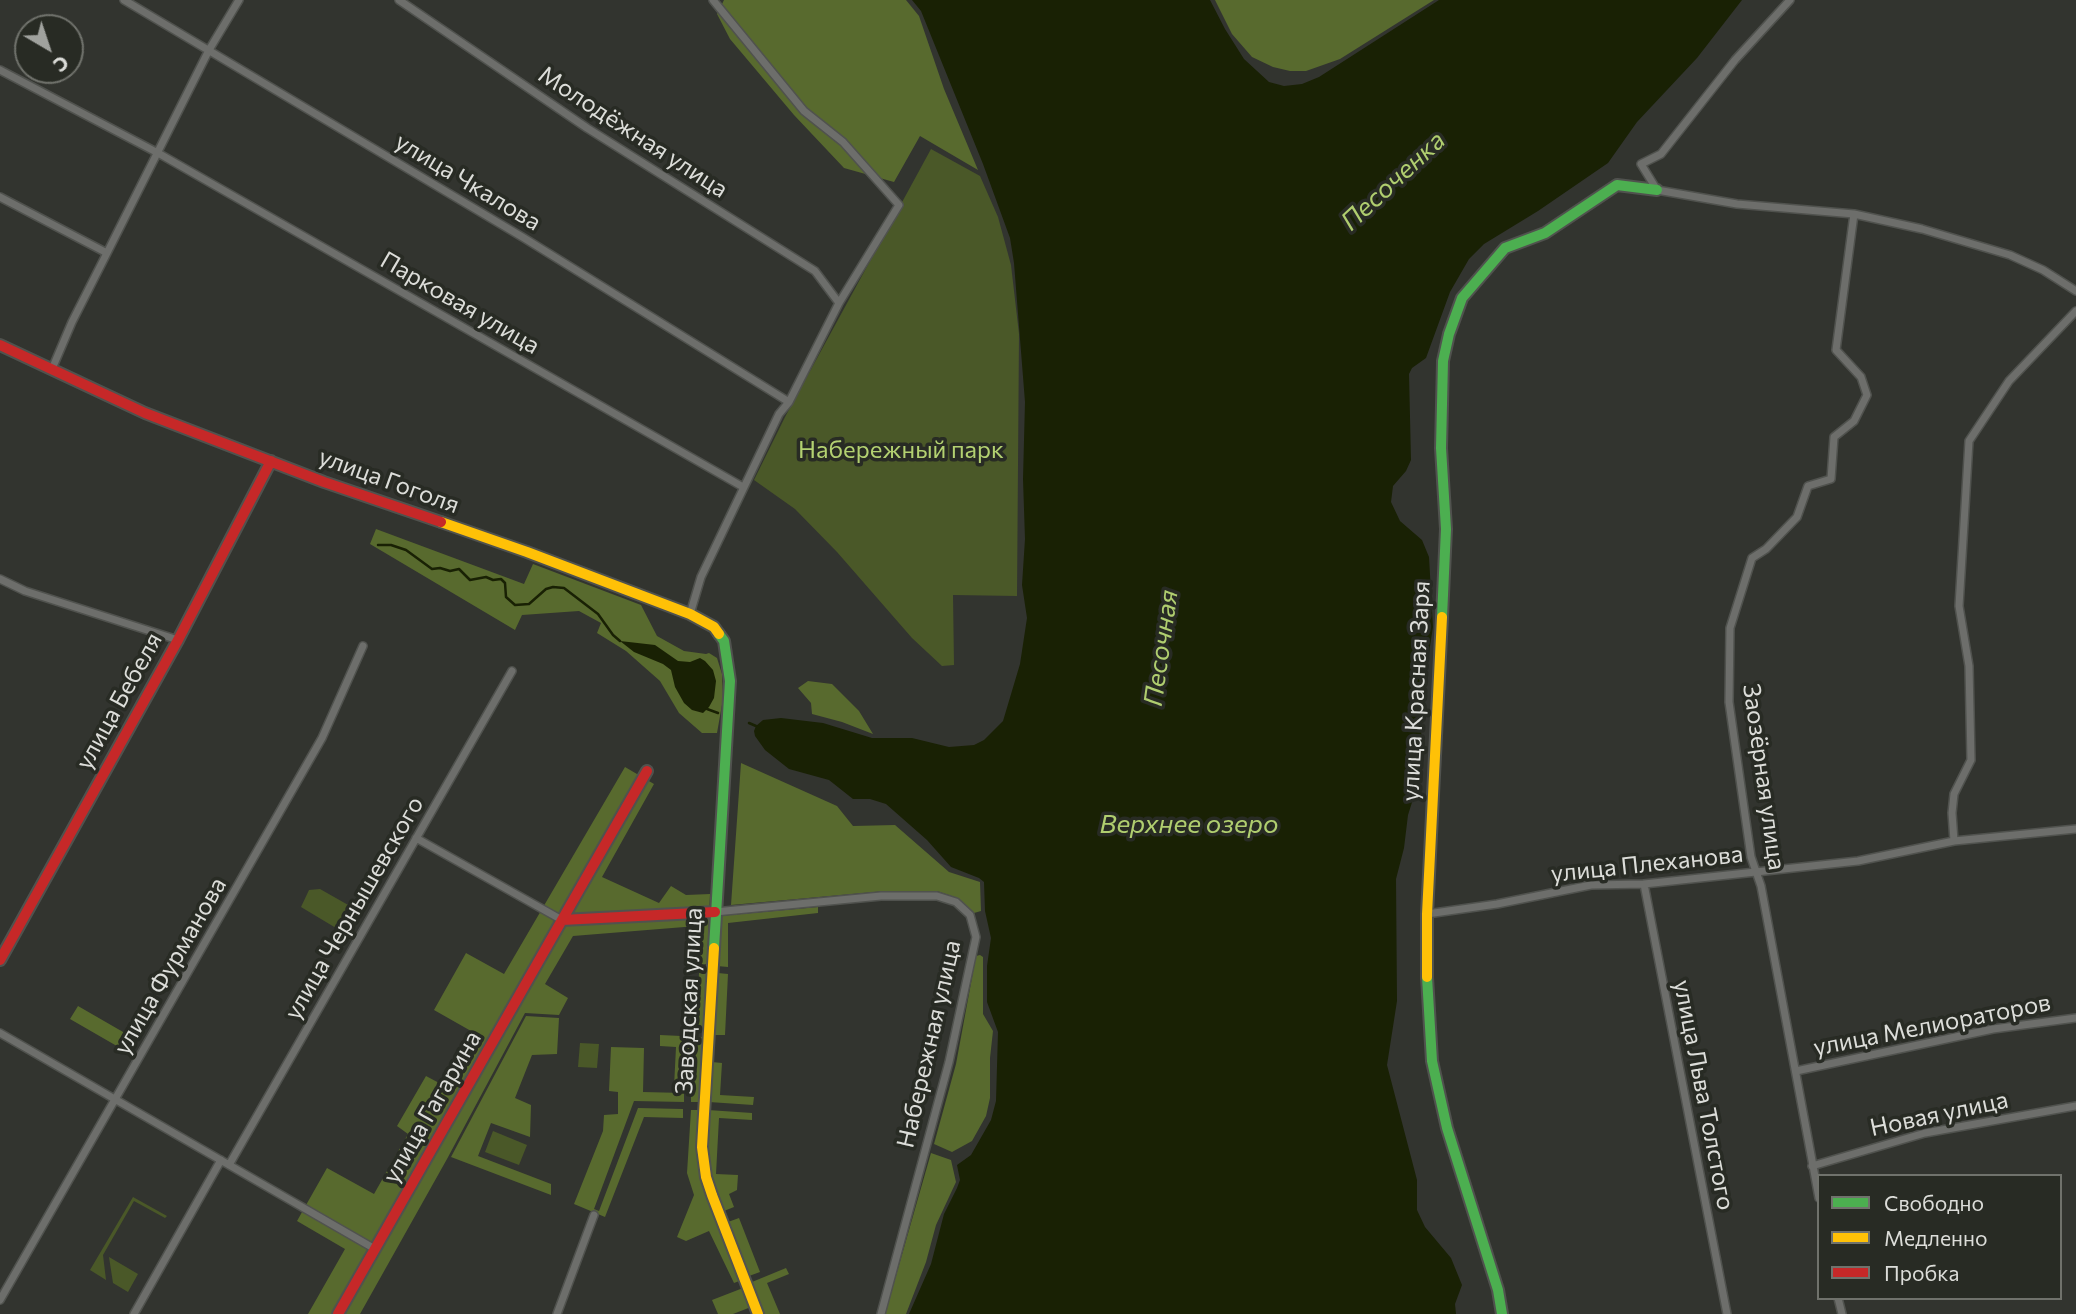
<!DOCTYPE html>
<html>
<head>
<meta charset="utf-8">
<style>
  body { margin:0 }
  #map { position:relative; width:2076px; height:1314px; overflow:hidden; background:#32342f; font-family:Commissioner,sans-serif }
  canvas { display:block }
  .legend { position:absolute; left:1817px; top:1174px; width:245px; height:126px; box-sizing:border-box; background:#282b24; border:2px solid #70726c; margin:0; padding:9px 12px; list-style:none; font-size:21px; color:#dcddd9 }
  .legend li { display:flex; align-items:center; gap:14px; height:35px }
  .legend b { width:35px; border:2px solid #70726c }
  .north { position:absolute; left:14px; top:14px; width:70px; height:70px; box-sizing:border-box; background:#282b24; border:2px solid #70726c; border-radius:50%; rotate:141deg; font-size:19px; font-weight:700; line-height:28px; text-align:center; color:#dcddd9 }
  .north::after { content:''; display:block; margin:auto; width:24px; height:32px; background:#a0a29e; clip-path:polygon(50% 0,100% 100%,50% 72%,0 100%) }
</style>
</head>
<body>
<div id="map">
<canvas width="2076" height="1314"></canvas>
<ul class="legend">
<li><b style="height:9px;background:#4caf50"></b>Свободно</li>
<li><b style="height:9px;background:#ffc107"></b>Медленно</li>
<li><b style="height:9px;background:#c62828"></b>Пробка</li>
</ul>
<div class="north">С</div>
</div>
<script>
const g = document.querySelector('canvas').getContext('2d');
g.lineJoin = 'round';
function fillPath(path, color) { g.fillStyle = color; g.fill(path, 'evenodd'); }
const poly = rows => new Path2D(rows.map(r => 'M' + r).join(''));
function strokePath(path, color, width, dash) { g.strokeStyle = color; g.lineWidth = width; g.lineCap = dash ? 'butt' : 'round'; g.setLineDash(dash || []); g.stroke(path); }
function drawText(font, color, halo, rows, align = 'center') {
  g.font = font + ' Commissioner,sans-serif'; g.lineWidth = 7; g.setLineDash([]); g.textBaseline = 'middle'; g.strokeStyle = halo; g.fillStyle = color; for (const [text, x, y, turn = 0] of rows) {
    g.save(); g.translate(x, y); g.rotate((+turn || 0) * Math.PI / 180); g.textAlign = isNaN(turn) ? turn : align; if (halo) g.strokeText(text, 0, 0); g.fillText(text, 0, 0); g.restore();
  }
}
const green = poly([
  [931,149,980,176,998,217,1011,265,1019,334,1017,596,953,595,954,665,942,666,912,638,837,552,795,509,754,480,785,417],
  [320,889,357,910,360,914,351,931,341,931,301,907,309,890],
  [580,1043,599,1044,597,1068,578,1067],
  [493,1131,527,1145,519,1165,485,1152],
  [133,1197,167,1216,165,1218,134,1201,103,1255,106,1280,90,1270],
  [109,1257,138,1274,128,1292,113,1283]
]);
const forest = poly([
  [724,0,906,0,919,16,944,89,978,170,920,136,894,182,844,168,794,115,730,39,717,14],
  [1215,0,1434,0,1340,59,1306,71,1290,71,1273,67,1252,57,1232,34],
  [376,529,524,584,533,564,641,605,657,636,684,651,706,654,709,653,717,658,722,674,723,699,717,733,702,733,679,713,660,681,626,651,597,633,601,623,579,611,522,615,515,630,370,544],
  [808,681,832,684,859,711,873,734,842,722,812,714,811,703,798,688],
  [741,763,837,806,853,826,895,825,949,872,980,882,981,911,974,913,957,898,937,891,885,891,731,905],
  [625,767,654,784,602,877,659,903,671,886,686,895,710,894,707,964,699,965,697,926,573,936,545,984,568,998,559,1015,525,1013,447,1159,360,1314,308,1314,345,1249,297,1221,327,1168,374,1194,408,1134,397,1126,426,1076,441,1084,471,1031,434,1010,466,953,504,974],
  [818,907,818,913,728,923,728,967,717,966,719,916],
  [980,955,983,957,983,1014,993,1031,990,1058,990,1098,986,1116,972,1141,952,1152,934,1144,956,1064,976,956],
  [699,973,707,974,704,1032,696,1031],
  [718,973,728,974,725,1035,714,1035],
  [78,1006,130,1036,122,1049,70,1019],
  [526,1016,559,1018,557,1054,532,1055,515,1098,531,1105,530,1137,491,1123,478,1156,551,1184,551,1195,451,1157],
  [660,1035,703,1037,700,1102,691,1102,691,1088,674,1087,676,1047,660,1046],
  [611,1047,644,1048,643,1092,684,1093,684,1102,634,1101,594,1209,599,1211,638,1108,683,1109,683,1118,644,1117,605,1217,574,1204,603,1131,604,1115,618,1114,618,1092,609,1091],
  [712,1062,722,1063,720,1095,754,1097,753,1105,709,1102],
  [691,1110,699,1110,697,1147,742,1280,734,1283,709,1231,686,1241,677,1237,694,1195,687,1173],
  [708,1110,752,1113,752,1120,719,1118,716,1174,738,1175,737,1190,729,1194,734,1207,724,1211,710,1176,706,1147],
  [931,1153,951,1160,956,1182,936,1225,926,1262,906,1314,885,1314],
  [739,1218,760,1272,749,1276,728,1222],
  [786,1268,789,1274,767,1283,780,1314,764,1314,752,1282],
  [743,1288,751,1307,733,1314,718,1314,712,1300]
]);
const water = poly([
  [912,0,1210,0,1225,29,1244,59,1269,82,1284,86,1302,84,1319,77,1439,0,1742,0,1697,58,1637,122,1608,163,1538,211,1484,244,1469,259,1450,292,1426,358,1412,368,1409,374,1411,460,1406,471,1393,486,1391,502,1400,521,1422,540,1429,557,1433,627,1428,659,1417,694,1423,749,1420,777,1408,815,1404,848,1396,879,1397,1001,1387,1065,1417,1180,1417,1210,1425,1227,1451,1258,1462,1285,1455,1304,1456,1314,909,1314,931,1264,944,1214,957,1188,960,1180,957,1165,971,1155,991,1120,996,1101,998,1032,987,1002,987,966,991,938,985,911,984,882,979,878,951,867,927,840,886,804,870,799,853,799,829,780,789,769,765,750,755,736,754,731,756,726,763,720,781,718,823,723,872,738,912,738,949,747,974,745,984,740,1003,721,1020,664,1027,618,1022,585,1025,539,1023,479,1025,402,1014,263,1010,238,983,164,921,11],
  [620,641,655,645,678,661,690,662,700,658,705,661,713,670,716,681,714,698,709,707,703,713,692,710,684,703,675,687,671,670,663,664,634,652]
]);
const stream = poly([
  [378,545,391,545,406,550,432,569,440,568,450,571,459,569,470,580,486,577,493,580,501,579,505,583,506,597,515,605,529,604,546,589,553,587,564,588,598,614,613,635,620,641],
  [707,709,718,713],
  [749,723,756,726]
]);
const street = poly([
  [124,0,524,238,789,402],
  [399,0,587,128,815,271,839,303],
  [1790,0,1735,60,1661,154,1641,164,1657,190,1737,204,1854,214,1922,229,2010,255,2043,270,2076,291],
  [0,70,158,153,743,487],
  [0,197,107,253],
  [52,369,72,322,107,253,209,50,239,0],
  [0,579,25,591,178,640],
  [690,614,701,577,779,414,789,402,839,303,899,205,843,142,804,111,713,0],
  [416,838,562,920],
  [1954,841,1952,813,1954,794,1971,760,1969,666,1959,606,1969,441,2009,381,2076,311],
  [1644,884,1727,1314],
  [715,912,881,896,937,896,956,902,970,915,976,937,949,1062,881,1314],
  [1427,914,1497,904,1591,885,1644,884,1858,861,1954,841,2076,829],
  [0,1033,375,1249],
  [1796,1071,1993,1029,2076,1018],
  [229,1165,512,671],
  [1812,1166,1925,1133,2076,1106],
  [1819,1198,1761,886,1751,857,1729,702,1730,628,1752,558,1766,549,1797,517,1808,486,1831,479,1834,437,1854,421,1867,395,1861,377,1836,350,1854,214],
  [1838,1298,1842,1314],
  [0,1300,322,738,363,646],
  [134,1314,221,1160],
  [557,1314,594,1215]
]);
const fast = poly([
  [1442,617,1446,529,1441,448,1443,361,1449,334,1462,298,1505,248,1545,233,1617,185,1657,190],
  [714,948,730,681,724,641,719,634],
  [1427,977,1432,1061,1447,1128,1498,1290,1502,1314]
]);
const slow = poly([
  [441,522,527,552,690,614,714,627,719,634],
  [714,948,702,1147,706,1177,712,1195,758,1314],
  [1427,977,1427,914,1442,617]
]);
const jam = poly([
  [0,345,145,413,324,482,441,522],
  [562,920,647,771],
  [0,960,178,640,271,461],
  [338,1314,562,920,715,912]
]);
const streetNames = [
  ["Молодёжная улица",633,132,33],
  ["улица Чкалова",468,182,31],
  ["Парковая улица",460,303,30],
  ["улица Гоголя",389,481,20],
  ["улица Красная Заря",1416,691,-87],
  ["улица Бебеля",119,701,-61],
  ["Заозёрная улица",1764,777,82],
  ["улица Плеханова",1647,864,-6],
  ["улица Чернышевского",354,908,-60],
  ["улица Фурманова",170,966,-60],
  ["Заводская улица",689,1001,-87],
  ["улица Мелиораторов",1932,1025,-11],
  ["Набережная улица",929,1044,-77],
  ["улица Льва Толстого",1704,1095,79],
  ["улица Гагарина",432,1107,-60],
  ["Новая улица",1939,1114,-12]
];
const parkNames = [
  ["Набережный парк",901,450]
];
const waterNames = [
  ["Песоченка",1393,181,-43],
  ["Песочная",1161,648,-82],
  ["Верхнее озеро",1189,824]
];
fillPath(green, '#4a5828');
fillPath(forest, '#586a2e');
fillPath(water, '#192104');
strokePath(stream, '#192104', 2.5);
strokePath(street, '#50524e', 10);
strokePath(fast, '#50524e', 14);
strokePath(slow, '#50524e', 14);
strokePath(jam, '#50524e', 14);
strokePath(street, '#6d6e6b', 7);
strokePath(fast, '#4caf50', 10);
strokePath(slow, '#ffc107', 10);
strokePath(jam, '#c62828', 10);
drawText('24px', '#dcddd9', '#282b24', streetNames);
drawText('24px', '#b3d171', '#282b24', parkNames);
drawText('italic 26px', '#b0ce6f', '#282b24', waterNames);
</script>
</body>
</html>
